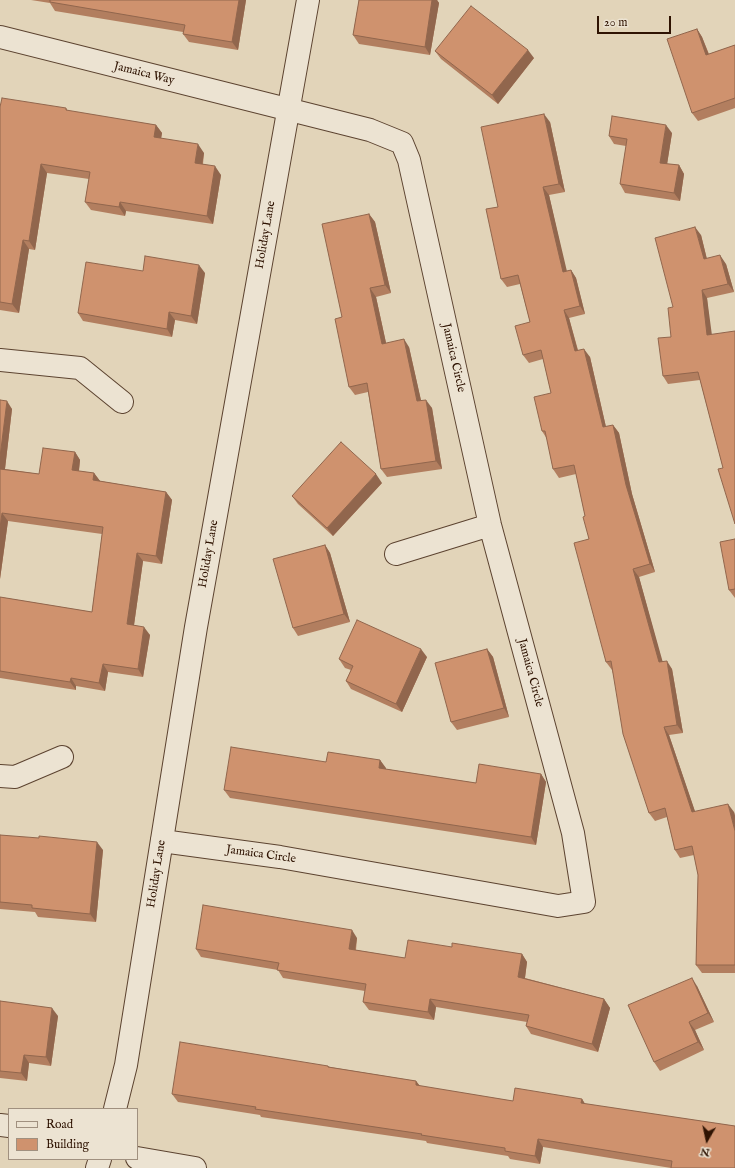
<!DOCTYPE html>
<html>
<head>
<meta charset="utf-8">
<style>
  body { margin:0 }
  #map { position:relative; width:735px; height:1168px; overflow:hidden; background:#e2d4b9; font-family:"IM FELL English",serif }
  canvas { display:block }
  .legend { position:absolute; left:8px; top:1108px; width:130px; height:52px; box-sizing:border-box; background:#ece3d2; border:1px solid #a0907f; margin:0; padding:5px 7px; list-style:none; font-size:12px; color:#2f1302 }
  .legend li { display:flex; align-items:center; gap:8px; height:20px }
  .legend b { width:20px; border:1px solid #a0907f }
  .north { position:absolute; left:687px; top:1120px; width:40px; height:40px; -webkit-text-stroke:3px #ece3d2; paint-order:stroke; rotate:189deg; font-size:11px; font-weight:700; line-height:16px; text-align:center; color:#2f1302 }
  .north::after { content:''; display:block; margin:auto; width:14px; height:18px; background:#2f1302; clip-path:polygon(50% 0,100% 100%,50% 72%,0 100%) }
  .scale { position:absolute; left:597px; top:16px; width:74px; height:18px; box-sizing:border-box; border:2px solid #2f1302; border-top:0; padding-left:5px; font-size:12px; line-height:14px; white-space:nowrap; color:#2f1302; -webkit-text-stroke:3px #ece3d2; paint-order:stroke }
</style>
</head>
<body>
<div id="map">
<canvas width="735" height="1168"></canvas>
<ul class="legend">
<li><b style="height:5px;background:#ece3d2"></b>Road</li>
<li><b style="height:11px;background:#cf926e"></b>Building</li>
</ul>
<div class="north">N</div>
<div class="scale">20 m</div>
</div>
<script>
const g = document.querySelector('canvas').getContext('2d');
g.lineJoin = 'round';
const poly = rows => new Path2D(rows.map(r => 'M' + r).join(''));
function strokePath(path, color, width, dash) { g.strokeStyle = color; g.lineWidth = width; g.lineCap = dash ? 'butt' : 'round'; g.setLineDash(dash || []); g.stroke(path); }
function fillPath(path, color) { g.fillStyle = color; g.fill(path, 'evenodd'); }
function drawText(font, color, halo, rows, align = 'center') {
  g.font = font + ' "IM FELL English",serif'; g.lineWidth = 3; g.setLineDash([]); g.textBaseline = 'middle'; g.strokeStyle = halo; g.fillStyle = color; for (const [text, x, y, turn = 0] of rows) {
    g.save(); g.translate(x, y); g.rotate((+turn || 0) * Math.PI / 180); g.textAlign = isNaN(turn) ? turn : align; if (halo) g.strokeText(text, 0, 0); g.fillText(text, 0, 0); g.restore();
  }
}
const minor = poly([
  [0,37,370,130,402,143,409,160,490,525,573,833,584,902,558,906,280,857,162,841],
  [0,360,80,368,122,402],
  [396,554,490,525],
  [0,776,15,777,62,757],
  [0,1125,9,1126]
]);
const tertiary = poly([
  [115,1109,126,1065,196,627,308,0],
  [137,1158,195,1168],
  [97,1168,100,1159]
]);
const wall = poly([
  [31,0,246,0,238,50,189,42,183,34,183,32,55,11,50,3],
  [359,0,437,0,439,3,430,55,359,44,353,35],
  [697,29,702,37,709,54,735,45,735,108,698,121,692,113],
  [435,51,534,58,498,104,441,59],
  [0,107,66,108,68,111,156,125,162,133,161,138,204,153,203,164,221,175,213,224,126,211,125,216,91,210,85,202,89,179,47,173,35,250,29,249,19,313,0,310],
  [550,122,565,192,549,195,566,271,571,270,576,278,585,314,569,318,578,350,590,357,606,427,613,425,619,433,632,494,655,572,639,577,662,662,672,669,683,733,669,735,695,812,734,812,735,816,735,973,702,973,696,965,698,875,694,855,680,858,675,850,667,817,655,821,649,813,612,670,606,662,589,539,585,516,576,474,559,478,553,469,547,439,542,431,551,393,543,359,529,363,523,355,530,322,520,284,507,287,501,279,498,207],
  [672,133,667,164,679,165,684,174,680,201,625,193,620,184,626,146,614,144,609,136],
  [369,214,375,222,391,293,376,297,386,343,409,347,421,401,432,408,442,469,387,477,381,469,368,392,355,395,349,387,342,317],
  [701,235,707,259,726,264,734,292,707,298,723,468,700,380,668,384,663,376,671,337,673,307],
  [143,271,205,273,197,324,175,320,172,337,83,321,78,313],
  [0,400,12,409,5,469,39,474,75,452,80,460,79,471,94,473,100,481,166,492,172,500,162,564,143,561,134,625,150,635,143,677,108,672,105,691,76,686,76,690,0,678,0,597,92,612,102,534,8,521,0,579],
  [382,483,333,536,298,504,292,496],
  [735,539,735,598,729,590],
  [325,545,330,553,350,622,298,636,293,628],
  [487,649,493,657,509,717,457,730,451,722],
  [427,657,402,712,351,689,346,681,351,670,345,668,339,659],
  [380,760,386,769,476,783,541,774,546,782,536,845,230,798,224,790,326,762],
  [0,835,103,850,96,922,38,917,35,912,0,909],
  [357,938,356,950,405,958,452,947,522,954,527,962,525,978,604,999,610,1008,598,1052,531,1034,526,1026,527,1022,436,1007,434,1020,369,1010,363,1002,365,991,283,978,278,970,201,957,196,949],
  [697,986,714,1022,695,1030,704,1050,660,1071,654,1062],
  [0,1001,58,1016,51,1066,29,1063,27,1081,0,1078],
  [328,1066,330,1067,416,1081,420,1086,513,1101,582,1099,585,1104,735,1126,671,1168,543,1147,540,1164,510,1159,508,1156,427,1143,426,1141,261,1117,260,1115,178,1102,172,1094]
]);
const shadedWall = poly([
  [239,0,246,0,238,50,232,42],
  [432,0,437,0,439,3,430,55,425,47],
  [697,29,702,37,712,63,706,55],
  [528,50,534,58,498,104,492,95],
  [544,114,550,122,565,192,559,184],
  [156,125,162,133,160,145,154,137],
  [666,125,672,133,666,171,660,163],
  [198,144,204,153,201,172,195,163],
  [41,164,47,173,35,250,29,241],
  [679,165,684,174,680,201,674,193],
  [215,166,221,175,213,224,207,216],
  [543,187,549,195,569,280,563,272],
  [120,202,126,211,125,216,119,207],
  [369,214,375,222,391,293,385,285],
  [695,227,701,235,709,268,704,259],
  [23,240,29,249,19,313,12,304],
  [720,255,726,264,734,292,728,284],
  [199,265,205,273,197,324,191,316],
  [571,270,576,278,585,314,580,306],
  [370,288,376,297,388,352,382,344],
  [702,290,707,298,713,343,707,335],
  [564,310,569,318,580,359,575,351],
  [169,312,175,320,172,337,167,329],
  [404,339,409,347,423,409,417,401],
  [584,349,590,357,608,436,603,427],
  [426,400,432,408,442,469,436,461],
  [7,401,12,409,4,477,0,471,0,457],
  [613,425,619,433,632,494,655,572,650,564,626,485],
  [75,452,80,460,78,478,72,470],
  [94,473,100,481,99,488,93,480],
  [376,474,382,483,333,536,327,528],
  [166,492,172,500,162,564,156,556],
  [2,513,8,521,0,579,0,528],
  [325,545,330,553,350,622,344,614],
  [137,553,143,561,133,632,127,624],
  [633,569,639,577,665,670,659,662],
  [144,627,150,635,143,677,138,669],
  [421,649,427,657,402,712,396,704],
  [487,649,493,657,509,717,504,708],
  [667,661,672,669,683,733,677,725],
  [103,664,108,672,105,691,99,683],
  [71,678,76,686,76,690,70,682],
  [664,727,669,735,698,820,692,812],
  [380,760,386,768,385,776,379,768],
  [541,774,546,782,536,845,531,837],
  [728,804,734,812,735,816,735,831],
  [97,842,103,850,96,922,90,914],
  [352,930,357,938,354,957,349,949],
  [522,954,527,962,524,985,518,977],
  [692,978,697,986,714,1022,708,1013],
  [430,999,436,1007,434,1020,428,1012],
  [604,999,610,1008,598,1052,592,1044],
  [52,1008,58,1016,51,1066,46,1057],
  [689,1022,695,1030,704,1050,698,1042],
  [24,1055,29,1063,27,1081,21,1073],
  [416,1081,422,1089,416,1085],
  [582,1099,587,1107,581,1103],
  [538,1139,543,1147,540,1164,535,1156]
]);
const building = poly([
  [50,0,239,0,232,42,183,34,185,25,50,2,50,0],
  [359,0,432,0,425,47,353,35,359,0],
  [471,6,528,50,492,95,435,51,471,6],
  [697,29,706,55,735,45,735,98,692,113,667,39,697,29],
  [2,98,66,108,66,110,156,125,154,137,198,144,195,163,215,166,207,216,120,202,119,207,85,202,90,172,41,164,29,241,23,240,12,304,0,302,0,107,2,98],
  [544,114,559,184,543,187,563,272,571,270,580,306,564,310,575,351,584,349,603,427,613,425,626,485,650,564,633,569,659,662,667,661,677,725,664,727,692,812,728,804,735,831,735,965,696,965,698,875,692,846,675,850,665,808,649,813,623,734,611,661,606,662,574,543,589,539,583,517,585,516,574,465,553,469,545,431,542,431,534,397,551,393,541,350,523,355,515,326,530,322,518,275,501,279,486,209,498,207,481,127,544,114],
  [612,116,666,125,660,163,679,165,674,193,620,184,627,139,609,136,612,116],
  [369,214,385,285,370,288,382,344,404,339,417,401,426,400,436,461,381,469,367,383,349,387,335,319,342,317,322,224,369,214],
  [695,227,704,259,720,255,728,284,702,290,707,335,735,331,735,524,718,469,723,468,698,372,663,376,658,338,671,337,668,308,673,307,655,238,695,227],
  [145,256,199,265,191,316,169,312,167,329,78,313,86,262,143,271,145,256],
  [0,400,7,401,0,457,0,400],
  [341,442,376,474,327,528,292,496,341,442],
  [43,448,75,452,72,470,94,473,93,480,166,492,156,556,137,553,127,624,144,627,138,669,103,664,99,683,71,678,70,682,0,671,0,597,92,612,103,527,2,513,0,528,0,469,39,474,43,448],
  [735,539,735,589,729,590,720,542,735,539],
  [325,545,344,614,293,628,273,559,325,545],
  [357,620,421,649,396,704,346,681,353,666,339,659,357,620],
  [487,649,504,708,451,722,435,663,487,649],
  [231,747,326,762,328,752,380,760,379,768,476,783,479,764,541,774,531,837,224,790,231,747],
  [0,835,39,838,39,836,97,842,90,914,32,908,32,905,0,902,0,835],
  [203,905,352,930,349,949,405,958,408,940,452,947,452,943,522,954,518,977,604,999,592,1044,526,1026,529,1015,430,999,428,1012,363,1002,366,984,277,970,279,963,196,949,203,905],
  [692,978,708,1013,689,1022,698,1042,654,1062,628,1005,692,978],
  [0,1001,52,1008,46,1057,24,1055,21,1073,0,1071,0,1001],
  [180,1042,328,1066,328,1067,416,1081,416,1085,513,1101,515,1088,582,1099,581,1103,735,1126,735,1168,671,1168,672,1161,538,1139,535,1156,505,1151,505,1148,421,1135,422,1134,255,1109,256,1107,172,1094,180,1042]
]);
const streetNames = [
  ["Jamaica Way",144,74,14],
  ["Holiday Lane",266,235,-80],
  ["Jamaica Circle",453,358,77],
  ["Holiday Lane",209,554,-80],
  ["Jamaica Circle",530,673,75],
  ["Jamaica Circle",261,855,8],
  ["Holiday Lane",157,874,-81]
];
strokePath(minor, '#5c4330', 24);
strokePath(tertiary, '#5c4330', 24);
strokePath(minor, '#ece3d2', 22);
strokePath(tertiary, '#ece3d2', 22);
fillPath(wall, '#b27e5f');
fillPath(shadedWall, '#91664d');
fillPath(building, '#cf926e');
strokePath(building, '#91664d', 1);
drawText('12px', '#2f1302', '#ece3d2', streetNames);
</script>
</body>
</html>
